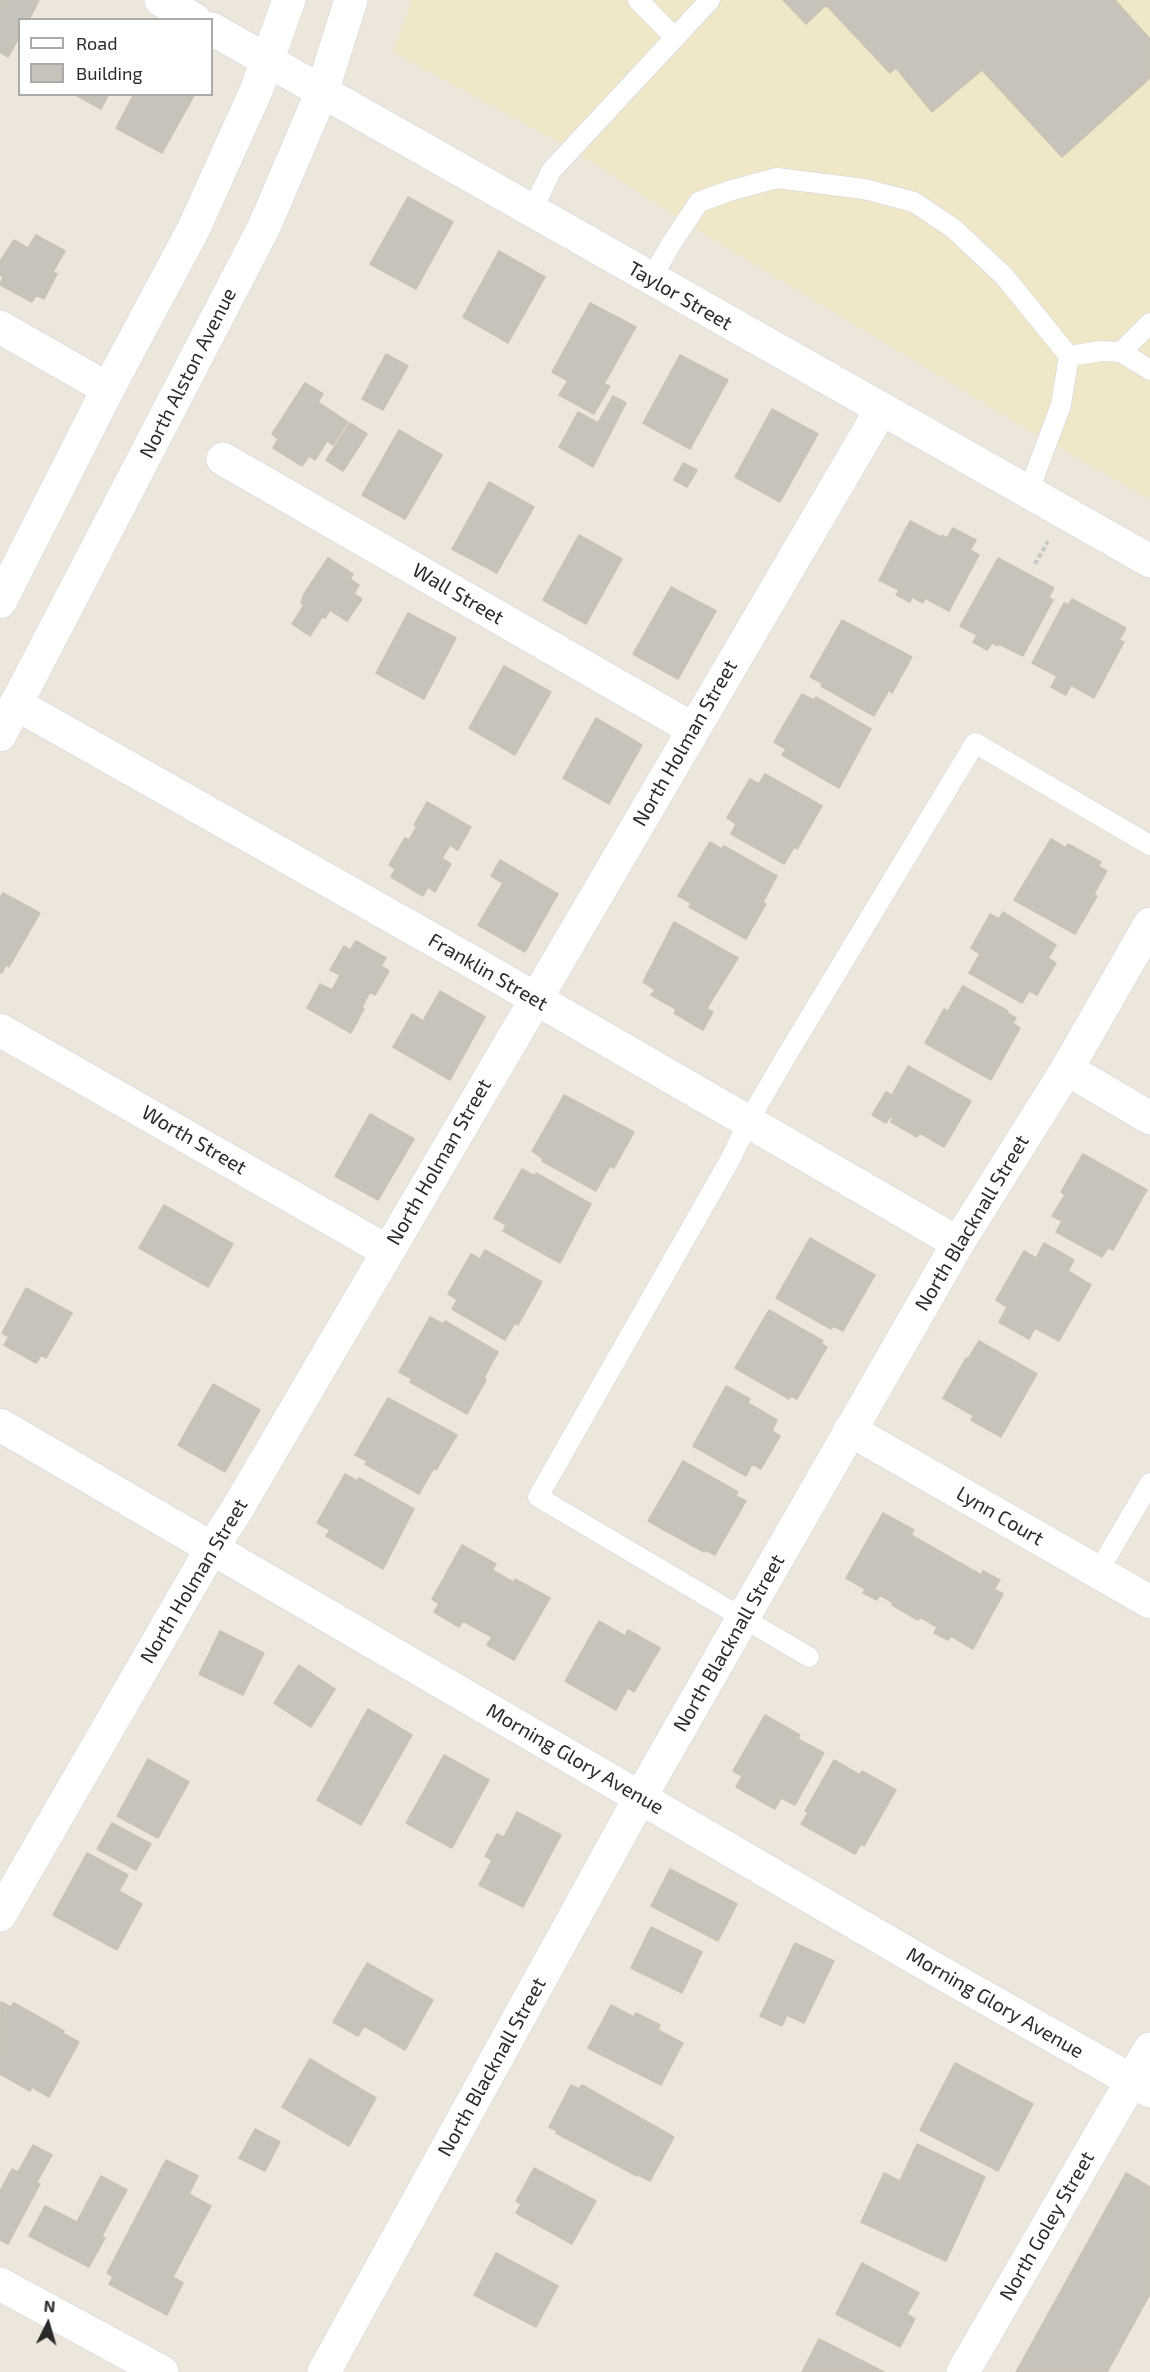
<!DOCTYPE html>
<html>
<head>
<meta charset="utf-8">
<style>
  body { margin:0 }
  #map { position:relative; width:1150px; height:2372px; overflow:hidden; background:#ede6da; font-family:"Exo 2",sans-serif }
  canvas { display:block }
  .legend { position:absolute; left:18px; top:18px; width:195px; height:78px; box-sizing:border-box; background:#fff; border:2px solid #aaa; margin:0; padding:8px 10px; list-style:none; font-size:18px; color:#2a2a2a }
  .legend li { display:flex; align-items:center; gap:12px; height:30px }
  .legend b { width:30px; border:2px solid #aaa }
  .north { position:absolute; left:18px; top:2294px; width:60px; height:60px; -webkit-text-stroke:4px #fff; paint-order:stroke; rotate:5deg; font-size:16px; font-weight:700; line-height:24px; text-align:center; color:#2a2a2a }
  .north::after { content:''; display:block; margin:auto; width:21px; height:27px; background:#2a2a2a; clip-path:polygon(50% 0,100% 100%,50% 72%,0 100%) }
</style>
</head>
<body>
<div id="map">
<canvas width="1150" height="2372"></canvas>
<ul class="legend">
<li><b style="height:8px;background:#fff"></b>Road</li>
<li><b style="height:16px;background:#c8c3ba"></b>Building</li>
</ul>
<div class="north">N</div>
</div>
<script>
const g = document.querySelector('canvas').getContext('2d');
g.lineJoin = 'round';
function fillPath(path, color) { g.fillStyle = color; g.fill(path, 'evenodd'); }
const poly = rows => new Path2D(rows.map(r => 'M' + r).join(''));
function strokePath(path, color, width, dash) { g.strokeStyle = color; g.lineWidth = width; g.lineCap = dash ? 'butt' : 'round'; g.setLineDash(dash || []); g.stroke(path); }
function drawText(font, color, halo, rows, align = 'center') {
  g.font = font + ' "Exo 2",sans-serif'; g.lineWidth = 5; g.setLineDash([]); g.textBaseline = 'middle'; g.strokeStyle = halo; g.fillStyle = color; for (const [text, x, y, turn = 0] of rows) {
    g.save(); g.translate(x, y); g.rotate((+turn || 0) * Math.PI / 180); g.textAlign = isNaN(turn) ? turn : align; if (halo) g.strokeText(text, 0, 0); g.fillText(text, 0, 0); g.restore();
  }
}
const education = poly([
  [412,0,1150,0,1150,499,1047,441,685,222,570,148,393,52]
]);
const building = poly([
  [0,0,39,0,29,20,20,20,20,36,8,57,0,52,0,0],
  [783,0,1115,0,1150,39,1150,78,1062,157,982,70,932,112,896,68,890,73,826,5,806,24,783,0],
  [74,94,109,94,101,109,74,94],
  [134,94,195,94,162,153,116,128,134,94],
  [408,197,453,222,416,289,370,264,408,197],
  [36,235,65,251,53,272,57,274,44,299,36,295,32,302,0,285,3,277,0,275,0,261,14,240,28,248,36,235],
  [499,251,545,277,508,343,463,317,499,251],
  [590,303,636,327,604,384,610,386,594,414,559,395,568,381,552,372,590,303],
  [386,354,408,366,383,410,362,399,386,354],
  [680,355,728,380,690,449,643,423,680,355],
  [305,383,323,394,318,402,348,422,333,445,327,441,315,460,309,456,302,466,273,448,278,439,272,434,305,383],
  [613,396,626,403,593,467,559,447,578,412,598,423,613,396],
  [772,409,818,434,780,502,735,477,772,409],
  [350,423,367,434,343,471,326,460,350,423],
  [399,430,442,455,405,519,362,495,399,430],
  [683,463,697,470,687,487,674,480,683,463],
  [489,482,534,507,497,573,452,549,489,482],
  [910,521,941,537,942,535,947,538,953,528,976,540,970,550,979,555,949,611,925,598,923,603,912,597,910,602,896,595,899,590,879,580,910,521],
  [579,535,622,559,586,624,543,600,579,535],
  [328,558,353,574,350,579,359,585,354,594,362,599,347,621,330,610,325,618,322,617,310,636,292,624,304,605,301,603,304,594,328,558],
  [998,558,1054,588,1049,597,1053,600,1023,656,999,644,998,646,992,643,987,650,973,642,977,635,960,626,998,558],
  [671,587,716,611,678,679,633,654,671,587],
  [1072,599,1126,628,1119,640,1124,642,1094,698,1071,685,1066,695,1051,687,1057,676,1032,663,1064,603,1068,605,1072,599],
  [408,613,456,638,424,699,376,673,408,613],
  [842,620,912,657,892,693,889,690,874,716,821,686,822,683,810,677,842,620],
  [504,666,551,692,515,755,469,728,504,666],
  [802,694,814,700,816,697,871,729,839,788,782,755,786,749,774,742,802,694],
  [596,718,642,745,609,804,563,778,596,718],
  [765,774,822,806,797,849,794,847,784,864,731,834,736,824,727,818,750,779,759,784,765,774],
  [427,802,471,827,458,850,450,845,442,858,451,864,435,892,428,887,423,896,391,877,395,869,389,865,405,838,409,840,417,826,414,825,427,802],
  [1051,839,1066,848,1068,844,1101,862,1098,866,1107,871,1094,894,1097,896,1075,934,1014,900,1051,839],
  [710,842,722,849,724,846,777,876,763,902,766,904,746,939,689,907,691,903,678,896,710,842],
  [500,860,558,894,525,952,478,925,503,883,491,876,500,860],
  [3,893,40,913,9,967,6,965,2,973,0,972,0,898,3,893],
  [1003,912,1056,945,1048,958,1056,963,1037,995,1029,991,1022,1003,969,973,980,954,971,948,990,914,999,919,1003,912],
  [674,922,738,958,707,1008,713,1012,703,1030,674,1013,676,1009,651,995,655,990,643,982,674,922],
  [356,941,386,958,381,966,389,971,375,995,370,992,362,1007,364,1009,351,1033,307,1008,320,984,332,990,340,975,330,970,344,946,350,950,356,941],
  [963,986,1008,1011,1007,1013,1016,1018,1013,1023,1020,1028,991,1080,925,1043,944,1009,948,1011,963,986],
  [440,991,485,1017,450,1080,393,1047,412,1014,423,1021,440,991],
  [908,1066,971,1101,944,1147,920,1133,917,1137,891,1122,893,1118,890,1117,886,1123,872,1115,886,1092,892,1095,908,1066],
  [564,1095,634,1132,614,1168,610,1166,596,1191,542,1161,543,1159,532,1151,564,1095],
  [370,1114,414,1139,378,1200,335,1176,370,1114],
  [1083,1154,1147,1190,1113,1250,1108,1248,1102,1257,1056,1232,1062,1221,1052,1216,1065,1195,1061,1192,1083,1154],
  [522,1169,535,1176,536,1173,591,1204,560,1263,503,1231,506,1225,494,1218,522,1169],
  [164,1205,233,1244,208,1287,139,1248,164,1205],
  [810,1238,875,1275,843,1331,833,1326,831,1329,776,1298,810,1238],
  [1044,1243,1074,1260,1068,1271,1091,1285,1059,1341,1035,1328,1029,1339,999,1322,1007,1307,996,1300,1024,1251,1036,1258,1044,1243],
  [485,1250,542,1282,518,1325,515,1323,505,1340,452,1309,457,1300,448,1294,471,1254,480,1259,485,1250],
  [26,1288,72,1313,46,1358,41,1355,36,1363,4,1345,9,1337,2,1333,26,1288],
  [769,1310,823,1341,821,1343,827,1347,797,1399,791,1396,789,1399,735,1368,769,1310],
  [430,1317,443,1324,445,1321,498,1352,484,1378,486,1380,467,1414,410,1382,412,1379,399,1372,430,1317],
  [979,1341,1037,1374,1001,1437,971,1420,974,1416,943,1398,966,1358,968,1359,979,1341],
  [213,1384,260,1410,225,1472,178,1445,213,1384],
  [726,1386,750,1399,748,1403,777,1420,772,1431,780,1436,761,1469,752,1464,746,1476,693,1446,726,1386],
  [388,1398,457,1435,436,1470,434,1468,419,1494,365,1464,367,1461,355,1455,388,1398],
  [683,1461,738,1492,736,1496,746,1501,715,1555,705,1550,704,1552,648,1521,683,1461],
  [345,1474,357,1481,359,1478,414,1509,383,1569,326,1536,330,1530,317,1523,345,1474],
  [883,1513,914,1530,911,1535,981,1575,983,1571,1000,1580,994,1589,1003,1594,973,1649,951,1636,948,1640,934,1633,937,1627,920,1617,918,1620,892,1605,893,1603,880,1595,877,1600,863,1593,865,1589,846,1578,883,1513],
  [462,1545,496,1564,492,1570,513,1582,515,1579,550,1598,514,1660,487,1645,492,1637,463,1621,459,1627,434,1612,439,1604,432,1599,462,1545],
  [599,1621,625,1636,628,1630,660,1648,634,1692,628,1688,616,1710,565,1681,599,1621],
  [220,1631,264,1653,243,1695,199,1674,220,1631],
  [299,1665,335,1689,311,1727,274,1703,299,1665],
  [368,1709,412,1735,361,1825,317,1800,368,1709],
  [765,1715,800,1735,798,1739,824,1753,795,1805,781,1798,775,1809,736,1787,742,1776,733,1771,765,1715],
  [444,1755,489,1780,452,1848,406,1823,444,1755],
  [148,1759,189,1782,158,1838,117,1816,148,1759],
  [834,1760,860,1775,862,1771,896,1790,864,1846,861,1844,855,1854,801,1824,808,1813,805,1811,834,1760],
  [517,1812,561,1835,523,1907,479,1885,492,1860,485,1856,497,1834,504,1837,517,1812],
  [112,1823,151,1844,136,1870,97,1849,112,1823],
  [87,1853,128,1875,119,1891,142,1904,117,1950,53,1915,87,1853],
  [670,1869,737,1904,718,1941,651,1906,670,1869],
  [651,1927,702,1952,682,1993,631,1968,651,1927],
  [795,1943,834,1961,804,2023,787,2015,782,2026,760,2016,795,1943],
  [367,1963,433,2000,405,2050,364,2026,358,2036,333,2022,367,1963],
  [1,2002,11,2007,14,2003,64,2031,62,2033,79,2042,49,2097,32,2087,30,2091,0,2074,1,2002],
  [611,2005,634,2017,636,2013,660,2025,658,2030,683,2043,661,2085,588,2048,611,2005],
  [310,2059,376,2098,349,2146,282,2107,310,2059],
  [955,2063,1033,2104,998,2171,920,2130,955,2063],
  [571,2085,579,2089,582,2085,674,2137,650,2181,638,2175,637,2176,556,2133,557,2131,549,2127,571,2085],
  [255,2129,280,2142,265,2171,239,2158,255,2129],
  [917,2144,985,2177,946,2261,861,2222,884,2173,900,2181,917,2144],
  [33,2145,52,2155,37,2182,40,2184,8,2244,0,2240,0,2191,12,2169,18,2172,33,2145],
  [166,2160,198,2176,189,2194,211,2206,173,2277,183,2283,167,2315,109,2284,113,2277,107,2273,166,2160],
  [534,2168,596,2201,572,2244,516,2213,521,2204,516,2201,534,2168],
  [1126,2173,1150,2187,1150,2294,1107,2372,1016,2372,1126,2173],
  [101,2176,127,2190,102,2236,105,2238,89,2267,29,2236,45,2206,77,2222,101,2176],
  [496,2253,558,2286,536,2327,474,2295,496,2253],
  [862,2263,919,2293,907,2314,915,2319,900,2347,836,2314,862,2263],
  [819,2339,884,2372,802,2372,819,2339]
]);
const path = poly([
  [1035,564,1048,541]
]);
const lane = poly([
  [638,0,675,38],
  [532,211,551,171,710,0],
  [651,279,671,244,699,202,729,191,777,178,864,189,914,202,954,229,1004,276,1069,356,1061,405,1028,493],
  [1121,352,1150,323],
  [1069,356,1101,351,1121,352,1150,370],
  [1098,1572,1150,1483],
  [809,1657,538,1497,731,1158,748,1122,784,1060,975,743,1150,845]
]);
const street = poly([
  [161,0,195,20],
  [212,29,1150,561],
  [0,327,108,389],
  [223,459,693,729],
  [16,704,474,963,958,1243],
  [0,1030,387,1251],
  [1067,1069,1150,1118],
  [0,1425,931,1967,1150,2091],
  [850,1430,1150,1602],
  [0,1915,212,1548,236,1511,881,410],
  [324,2372,641,1796,958,1243,1067,1069,1150,924],
  [963,2372,1150,2049]
]);
const secondary = poly([
  [0,602,108,389,193,230,256,91,289,0],
  [0,735,264,227,322,92,351,0],
  [0,2284,162,2372]
]);
const streetNames = [
  ["Taylor Street",680,296,30],
  ["North Alston Avenue",188,373,-63],
  ["Wall Street",458,594,30],
  ["North Holman Street",685,743,-60],
  ["Franklin Street",488,972,30],
  ["Worth Street",194,1140,30],
  ["North Holman Street",439,1162,-60],
  ["North Blacknall Street",972,1223,-59],
  ["Lynn Court",1000,1516,30],
  ["North Holman Street",194,1581,-59],
  ["North Blacknall Street",729,1643,-60],
  ["Morning Glory Avenue",575,1759,30],
  ["Morning Glory Avenue",995,2003,30],
  ["North Blacknall Street",492,2067,-61],
  ["North Goley Street",1047,2226,-60]
];
fillPath(education, '#f0e6c8');
fillPath(building, '#c8c3ba');
strokePath(building, '#c9c3b4', 1.5);
strokePath(lane, '#d0d2e4', 21);
strokePath(street, '#d0d2e4', 34);
strokePath(secondary, '#d0d2e4', 34);
strokePath(path, '#c8c8c8', 4, [4.5, 3]);
strokePath(lane, '#fff', 20);
strokePath(street, '#fff', 33);
strokePath(secondary, '#fff', 33);
drawText('20px', '#2a2a2a', '#fff', streetNames);
</script>
</body>
</html>
